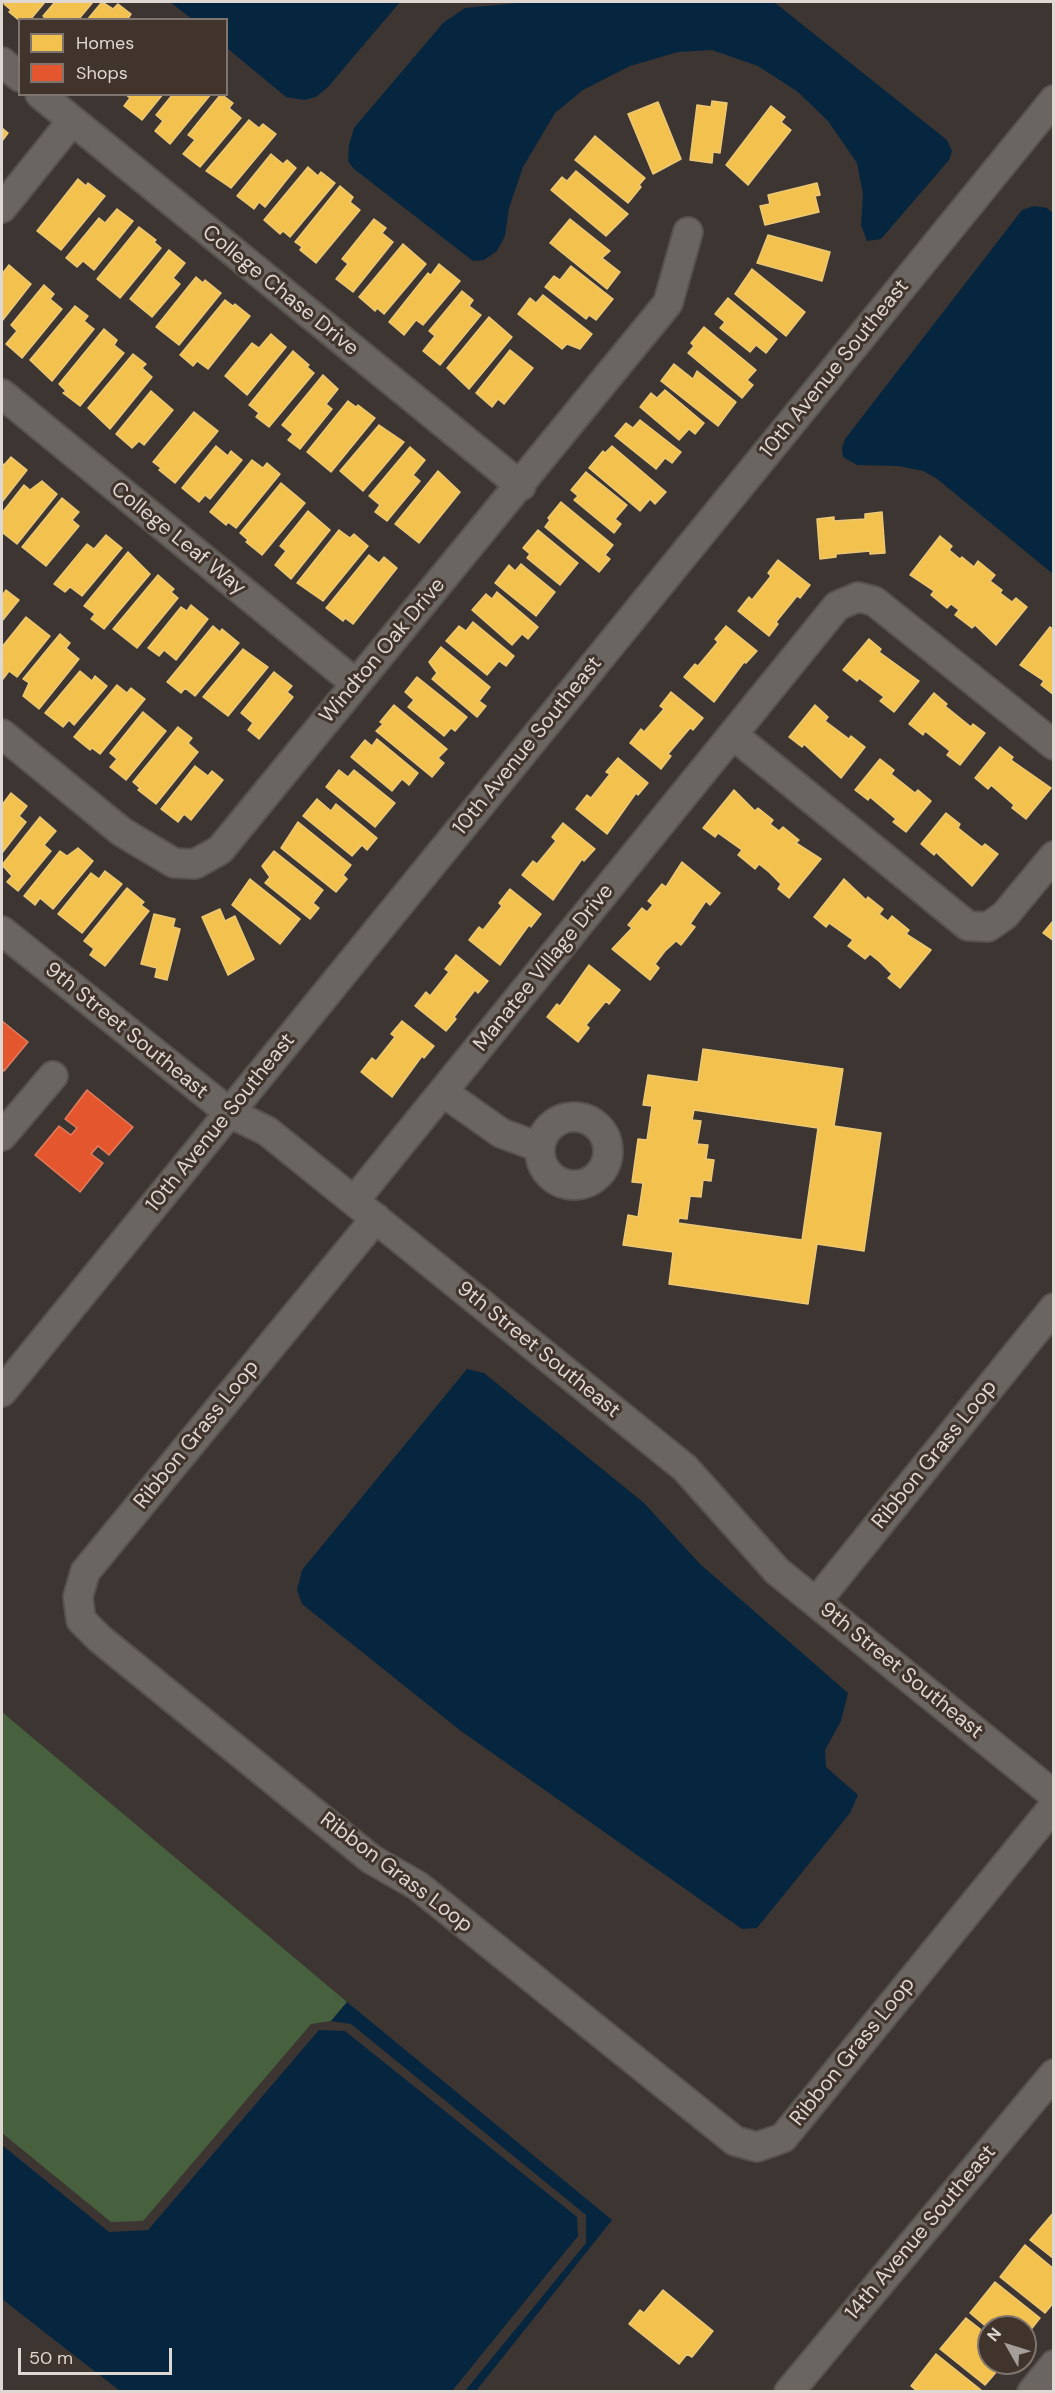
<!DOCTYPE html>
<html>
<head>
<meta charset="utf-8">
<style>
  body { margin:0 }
  #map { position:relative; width:1055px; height:2393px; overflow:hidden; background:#3c3531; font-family:"DM Sans",sans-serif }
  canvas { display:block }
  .frame { position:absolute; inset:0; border:3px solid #dfd7d2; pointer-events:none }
  .legend { position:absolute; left:18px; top:18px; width:210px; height:78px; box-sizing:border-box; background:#41342c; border:2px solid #80756e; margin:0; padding:8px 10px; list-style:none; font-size:18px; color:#dfd7d2 }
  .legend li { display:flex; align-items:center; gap:12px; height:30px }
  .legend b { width:30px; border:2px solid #80756e }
  .north { position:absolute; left:977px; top:2315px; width:60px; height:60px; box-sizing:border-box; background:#41342c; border:2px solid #80756e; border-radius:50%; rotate:309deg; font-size:16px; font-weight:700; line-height:24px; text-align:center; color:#dfd7d2 }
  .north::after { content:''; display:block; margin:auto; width:21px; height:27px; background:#a69e9a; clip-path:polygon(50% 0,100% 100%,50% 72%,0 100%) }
  .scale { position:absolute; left:18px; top:2348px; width:154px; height:27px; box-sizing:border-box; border:3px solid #dfd7d2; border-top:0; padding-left:8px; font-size:18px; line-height:21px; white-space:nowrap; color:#dfd7d2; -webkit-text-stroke:4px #41342c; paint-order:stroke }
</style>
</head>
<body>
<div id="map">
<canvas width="1055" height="2393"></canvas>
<div class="frame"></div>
<ul class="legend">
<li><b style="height:16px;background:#f2c14e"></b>Homes</li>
<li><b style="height:16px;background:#e4572e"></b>Shops</li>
</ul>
<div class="north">N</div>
<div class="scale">50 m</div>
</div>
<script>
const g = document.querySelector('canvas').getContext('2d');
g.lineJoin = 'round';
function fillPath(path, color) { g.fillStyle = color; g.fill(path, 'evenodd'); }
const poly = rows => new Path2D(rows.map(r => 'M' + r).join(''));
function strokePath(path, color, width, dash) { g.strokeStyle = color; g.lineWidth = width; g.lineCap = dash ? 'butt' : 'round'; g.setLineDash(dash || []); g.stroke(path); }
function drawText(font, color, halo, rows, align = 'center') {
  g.font = font + ' "DM Sans",sans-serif'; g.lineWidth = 6; g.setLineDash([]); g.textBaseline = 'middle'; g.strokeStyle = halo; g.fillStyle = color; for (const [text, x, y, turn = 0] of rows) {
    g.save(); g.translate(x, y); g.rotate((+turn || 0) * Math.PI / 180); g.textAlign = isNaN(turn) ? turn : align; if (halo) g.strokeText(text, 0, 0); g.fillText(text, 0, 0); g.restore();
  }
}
const green = poly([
  [2,1712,347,2002,331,2021,311,2024,143,2221,111,2222,2,2133]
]);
const water = poly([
  [170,2,400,2,328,87,316,97,304,100,286,97,227,48,226,20,192,19],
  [528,2,774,2,947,140,952,151,949,160,881,239,867,241,861,225,863,194,857,163,828,121,798,92,758,66,712,50,678,52,630,66,583,90,555,113,523,167,509,208,505,236,497,251,484,260,473,261,354,169,348,161,349,145,354,128,443,23,465,8],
  [1034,206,1047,208,1053,213,1053,574,936,478,923,471,898,466,857,465,843,457,842,448,845,439,1022,210],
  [467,1369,484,1373,644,1503,700,1564,848,1693,841,1721,825,1750,826,1767,858,1795,850,1813,757,1928,742,1929,461,1731,302,1604,297,1590,302,1570],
  [347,2002,612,2220,476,2391,465,2391,586,2243,586,2215,351,2024,331,2021],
  [319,2030,345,2031,577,2217,578,2236,452,2391,120,2391,2,2299,2,2145,109,2232,148,2230]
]);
const homes = poly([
  [6,2,45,2,30,20,20,21,9,12,11,10,4,4,6,2],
  [55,2,93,2,78,20,47,20,43,16,55,2],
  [102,2,113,9,118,4,131,14,127,20,87,20,102,2],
  [125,94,163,94,142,120,124,106,130,98,125,94],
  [173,94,211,94,170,144,155,131,163,121,156,115,173,94],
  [221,94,233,103,229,108,241,118,200,167,183,154,195,140,188,135,221,94],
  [712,101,727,103,720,153,713,152,712,163,690,160,697,105,711,107,712,101],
  [658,102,681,159,653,174,628,114,658,102],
  [771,106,785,117,781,122,791,130,748,185,726,165,771,106],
  [249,120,259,128,263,124,276,134,231,188,206,171,249,120],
  [2,128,8,133,2,141,2,128],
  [595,136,645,178,639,185,641,187,628,203,575,160,595,136],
  [271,154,283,164,287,160,296,168,265,207,259,202,254,209,237,196,271,154],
  [308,167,318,176,321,172,335,183,290,237,283,231,280,234,264,220,308,167],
  [576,171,628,214,606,236,551,190,562,177,567,181,576,171],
  [78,179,86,186,88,183,105,196,61,250,37,231,78,179],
  [817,183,820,195,815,196,819,212,765,225,760,206,770,204,768,195,817,183],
  [340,186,353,197,350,202,360,210,316,263,300,250,302,247,295,242,340,186],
  [117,209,133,221,94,270,83,261,77,267,66,258,99,218,105,223,117,209],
  [374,219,386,228,382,233,393,242,353,292,336,279,348,264,342,259,374,219],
  [570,219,610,251,602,258,620,272,607,289,550,243,570,219],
  [139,227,156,240,154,242,161,248,120,298,97,279,139,227],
  [768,235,830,252,822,281,757,263,768,235],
  [403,244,426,264,384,314,377,308,375,311,359,297,403,244],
  [169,250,185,263,173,278,180,284,152,317,130,299,169,250],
  [439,264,460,281,423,325,416,320,404,335,389,322,428,273,431,275,439,264],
  [9,265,31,284,2,321,2,274,9,265],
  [571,266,613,299,596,320,589,315,586,319,545,287,554,276,560,280,571,266],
  [752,269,805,312,786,336,735,294,752,269],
  [196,277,203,283,205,280,221,293,179,345,156,327,196,277],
  [44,285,54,294,50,299,62,309,22,358,6,344,17,331,11,325,44,285],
  [462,291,473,300,469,306,481,315,440,365,423,351,435,336,429,331,462,291],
  [543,295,592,334,580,349,567,344,562,349,518,314,530,298,536,303,543,295],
  [728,298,777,339,766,353,756,345,750,352,720,328,725,322,715,314,728,298],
  [225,300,233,306,235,304,250,316,208,369,197,361,193,366,180,355,225,300],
  [75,306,88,316,84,321,94,329,52,381,30,360,75,306],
  [489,317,512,337,469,389,447,368,489,317],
  [704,327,756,370,747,380,753,385,742,398,688,353,694,346,691,343,704,327],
  [104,329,117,340,114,345,124,353,80,406,63,393,66,391,59,384,104,329],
  [271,334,286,347,247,395,225,376,252,343,259,348,271,334],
  [510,350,533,368,504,404,498,399,492,407,476,393,510,350],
  [293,351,309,365,307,367,314,373,269,427,256,417,259,413,249,405,293,351],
  [133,354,146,364,142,368,152,377,110,429,88,408,133,354],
  [674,364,693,379,697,371,736,402,718,426,661,381,674,364],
  [323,375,338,389,326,404,332,409,300,449,288,440,293,434,282,425,323,375],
  [665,390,704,423,695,434,689,429,679,440,640,407,651,393,657,398,665,390],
  [151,391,173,410,144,445,139,441,132,448,116,434,151,391],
  [348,401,356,407,358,405,375,418,331,472,307,452,348,401],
  [194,412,218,431,175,483,159,470,161,468,153,462,194,412],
  [640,420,681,452,672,463,665,458,656,469,615,436,626,423,633,428,640,420],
  [379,425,404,442,363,491,340,471,379,425],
  [216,446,228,456,231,451,242,460,210,499,205,495,199,502,182,488,216,446],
  [612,446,666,492,655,504,650,499,640,511,589,468,603,451,605,453,612,446],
  [410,447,425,460,413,475,420,481,387,521,375,512,380,505,369,496,410,447],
  [11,457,27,470,2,502,2,463,4,465,11,457],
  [252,460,263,468,267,463,280,474,236,528,228,522,226,525,210,512,252,460],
  [438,471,460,492,419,543,395,524,438,471],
  [586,472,627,505,615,519,621,524,614,533,574,500,578,496,571,490,586,472],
  [42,481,57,494,17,544,3,533,2,535,2,513,24,485,30,490,42,481],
  [281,483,305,503,262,555,246,542,248,540,240,533,281,483],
  [62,498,79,512,72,520,79,526,46,566,22,547,62,498],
  [561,502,613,545,605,555,610,559,599,572,545,527,550,520,548,518,561,502],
  [308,511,330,530,291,579,275,565,286,551,280,546,308,511],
  [882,512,885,553,870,554,870,551,836,554,836,557,820,559,817,519,834,517,834,521,865,519,865,514,882,512],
  [339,530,350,538,354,534,368,546,323,601,297,583,339,530],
  [538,530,578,563,560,585,527,558,530,554,523,548,538,530],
  [106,535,122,548,82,596,70,587,65,592,54,584,87,544,94,549,106,535],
  [940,536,952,546,949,550,960,559,962,557,974,567,978,561,995,575,990,581,1002,590,1000,593,1012,602,1016,598,1027,607,996,645,975,625,972,628,955,615,959,610,951,604,947,608,931,595,934,591,910,575,940,536],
  [128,552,150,574,104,629,91,619,95,614,84,606,128,552],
  [369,555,379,563,384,557,397,568,353,624,345,618,343,621,326,608,369,555],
  [778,560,810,585,800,598,797,596,776,622,778,624,769,636,738,611,749,597,752,600,771,576,768,573,778,560],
  [521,564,555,592,536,616,495,583,509,565,515,571,521,564],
  [158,575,174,589,171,592,178,598,137,648,113,629,158,575],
  [6,590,19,600,2,621,2,596,6,590],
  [497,592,538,627,528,639,522,634,512,645,472,610,486,594,492,599,497,592],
  [191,605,208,619,176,660,164,650,159,656,148,648,181,607,187,611,191,605],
  [26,617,50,636,17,677,9,671,3,679,2,647,26,617],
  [473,622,514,656,506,666,499,661,487,675,446,641,459,626,466,631,473,622],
  [213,626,220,632,222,629,239,643,195,696,185,688,181,693,167,682,213,626],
  [726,626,757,651,746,663,744,662,714,702,684,677,695,664,698,666,718,642,715,639,726,626],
  [1050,627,1054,630,1054,695,1041,685,1044,681,1020,665,1050,627],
  [60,634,70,643,66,648,79,659,39,709,23,696,29,683,23,679,60,634],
  [869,639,881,649,879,652,919,681,894,712,880,701,884,697,859,678,857,681,843,670,869,639],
  [441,647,490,687,479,701,486,706,477,717,432,679,437,673,429,662,441,647],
  [243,649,268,667,228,716,203,697,243,649],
  [80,671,92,681,95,676,107,686,74,725,69,720,63,727,45,713,80,671],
  [274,672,292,686,287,692,293,697,259,739,248,730,253,723,241,713,274,672],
  [417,677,467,717,455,731,451,728,444,736,408,707,414,700,405,692,417,677],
  [117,685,127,693,131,688,145,699,100,754,92,748,90,750,74,737,117,685],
  [671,692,703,718,693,730,690,728,668,754,671,756,661,769,630,743,641,729,644,732,664,709,660,706,671,692],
  [934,693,947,704,945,706,971,727,973,724,985,733,960,765,947,755,950,751,925,731,923,735,909,724,934,693],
  [394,705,447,749,438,758,444,763,432,777,376,731,383,724,380,722,394,705],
  [815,705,828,717,825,721,849,739,851,736,865,747,841,778,804,744,802,747,789,737,815,705],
  [143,712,166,731,126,780,110,767,117,759,110,753,143,712],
  [178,727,192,738,188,743,198,752,156,804,138,790,140,788,133,782,178,727],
  [377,739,418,773,409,785,402,779,392,791,351,757,365,740,372,746,377,739],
  [1000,747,1013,757,1011,760,1051,788,1026,819,1012,808,1014,805,991,785,988,789,975,778,1000,747],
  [618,758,648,783,638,795,636,793,607,834,576,809,587,795,591,798,610,774,606,772,618,758],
  [880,759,894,770,891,774,915,793,918,790,931,801,906,832,893,822,896,819,870,797,868,800,855,790,880,759],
  [195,766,208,776,212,771,223,780,191,820,184,814,178,822,161,809,195,766],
  [339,770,348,777,354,770,395,803,375,827,326,787,339,770],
  [734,790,755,811,758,808,773,820,770,824,779,831,783,827,799,840,796,843,821,859,789,898,778,889,781,884,769,872,759,864,755,869,738,855,742,850,718,833,715,837,703,828,734,790],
  [11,793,27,806,19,816,26,822,2,853,2,805,11,793],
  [317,799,331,811,336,804,377,838,367,850,362,845,352,856,303,816,317,799],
  [946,813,960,824,958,828,982,847,985,844,998,854,972,886,936,852,934,855,921,844,946,813],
  [40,817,56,831,44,845,51,851,18,891,7,882,12,876,2,865,40,817],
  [298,822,351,865,343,875,347,879,336,892,281,848,298,822],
  [563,823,595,849,584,861,582,859,553,900,522,875,533,861,537,864,556,841,552,837,563,823],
  [78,848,93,861,53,909,40,898,35,905,24,896,60,851,67,856,78,848],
  [274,851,323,890,313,903,319,908,310,919,265,883,270,877,262,866,274,851],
  [682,862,720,893,710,905,706,901,690,924,695,927,681,945,676,941,665,951,655,964,659,968,650,980,612,949,632,928,628,925,642,908,647,912,653,905,648,901,662,884,666,887,682,862],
  [105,871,122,884,82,933,58,914,91,873,99,879,105,871],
  [250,879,300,919,280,944,232,905,250,879],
  [844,879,866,900,868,897,883,909,879,914,888,921,892,916,909,930,906,934,931,950,900,988,888,978,892,974,880,962,870,954,865,959,848,946,853,940,829,923,826,927,814,917,844,879],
  [127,888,144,902,141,905,149,911,105,966,90,955,94,949,84,941,127,888],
  [510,889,541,914,531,927,529,925,500,965,469,940,479,927,483,930,502,906,499,903,510,889],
  [220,909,225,921,235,916,254,959,228,975,202,917,220,909],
  [154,914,175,919,173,927,180,929,167,980,155,977,157,968,141,964,154,914],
  [1053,921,1054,921,1054,941,1043,933,1053,921],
  [456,955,488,981,478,993,475,990,454,1017,456,1019,446,1031,415,1006,426,992,430,996,449,972,445,969,456,955],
  [589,965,620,990,609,1004,606,1001,586,1025,589,1028,578,1042,547,1017,557,1004,560,1006,589,965],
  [402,1021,434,1046,424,1058,422,1056,392,1097,361,1072,372,1058,376,1061,395,1037,391,1034,402,1021],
  [703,1049,843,1069,834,1126,881,1133,864,1251,817,1244,808,1304,669,1284,673,1252,623,1245,628,1215,638,1217,643,1183,632,1182,638,1139,647,1140,652,1106,643,1105,648,1075,698,1082,703,1049],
  [694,1110,818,1128,802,1240,678,1223,679,1218,687,1219,690,1196,701,1197,703,1180,711,1181,714,1160,706,1159,708,1145,697,1144,701,1121,692,1120,694,1110],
  [1054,2212,1054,2259,1030,2240,1054,2212],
  [1025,2245,1054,2269,1054,2302,1045,2313,1000,2277,1025,2245],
  [995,2282,1040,2318,1025,2337,1025,2327,989,2329,970,2313,995,2282],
  [663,2290,713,2331,692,2357,687,2354,679,2364,629,2324,640,2310,644,2313,663,2290],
  [966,2318,989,2336,989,2363,1004,2363,985,2385,940,2349,966,2318],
  [936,2354,981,2390,980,2392,918,2392,911,2386,936,2354]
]);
const shops = poly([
  [2,1021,28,1042,4,1071,2,1069,2,1021],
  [87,1090,133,1127,109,1155,98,1146,91,1154,103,1163,80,1192,35,1155,59,1126,71,1135,77,1128,65,1119,87,1090]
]);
const minor = poly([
  [2,62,20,77],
  [40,94,521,486],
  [2,208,72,121],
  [2,394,355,683],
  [2,734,122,832,174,863,195,864,220,850,668,303,688,232],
  [733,735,968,926,988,927,1005,915,1054,856],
  [2,931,230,1113,267,1131,685,1468,777,1571,1054,1795],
  [443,1092,501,1133,539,1147],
  '540 1151a34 34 0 1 1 68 0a34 34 0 1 1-68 0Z',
  [2,1136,53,1076],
  [354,1201,837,606,858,597,874,601,1054,745],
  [376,1218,85,1572,78,1597,81,1620,100,1639,371,1859,418,1886,735,2141,757,2147,783,2138,1054,1806],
  [2,1392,1054,100],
  [816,1602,1054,1308],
  [789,2392,1054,2074],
  [1032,2392,1054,2365]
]);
const streetNames = [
  ["College Chase Drive",280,291,39],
  ["10th Avenue Southeast",835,369,-51],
  ["College Leaf Way",178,539,39],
  ["Windton Oak Drive",383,651,-50],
  ["10th Avenue Southeast",528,746,-51],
  ["Manatee Village Drive",544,968,-51],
  ["9th Street Southeast",126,1031,39],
  ["10th Avenue Southeast",221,1123,-51],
  ["9th Street Southeast",538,1350,39],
  ["Ribbon Grass Loop",197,1435,-51],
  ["Ribbon Grass Loop",935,1455,-51],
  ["9th Street Southeast",901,1671,39],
  ["Ribbon Grass Loop",396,1873,37],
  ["Ribbon Grass Loop",853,2052,-51],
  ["14th Avenue Southeast",921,2233,-50]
];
fillPath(green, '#47613f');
fillPath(water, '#062640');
fillPath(homes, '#f2c14e');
strokePath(homes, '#ecc876', 1.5);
fillPath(shops, '#e4572e');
strokePath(shops, '#e27d5f', 1.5);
strokePath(minor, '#58524e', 32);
strokePath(minor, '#6b6562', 28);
drawText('21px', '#dfd7d2', '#41342c', streetNames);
</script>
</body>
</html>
